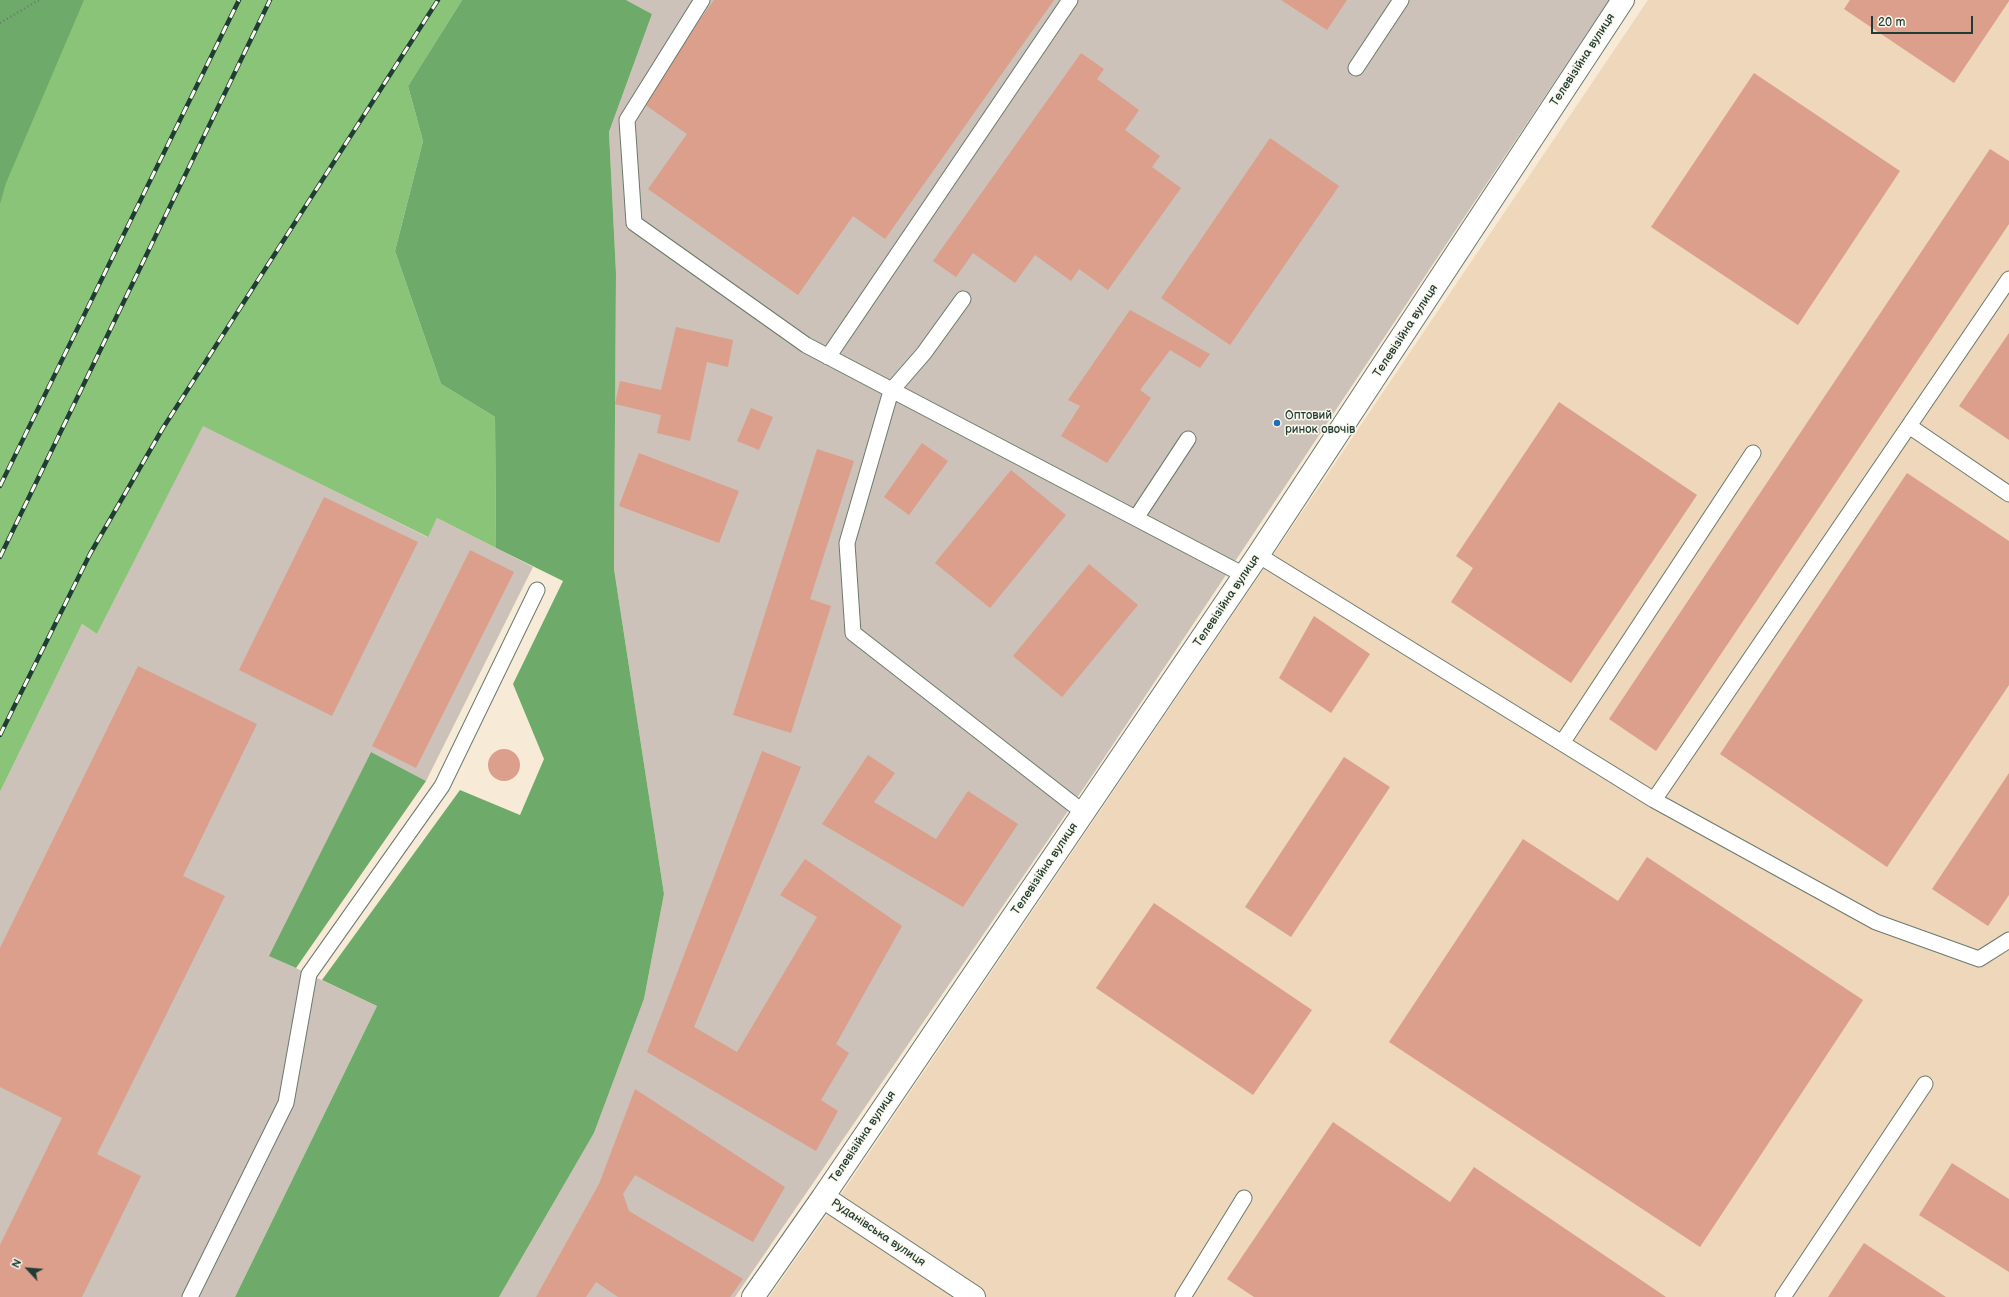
<!DOCTYPE html>
<html>
<head>
<meta charset="utf-8">
<style>
  body { margin:0 }
  #map { position:relative; width:2009px; height:1297px; overflow:hidden; background:#f7ead6; font-family:"Balsamiq Sans",sans-serif }
  canvas { display:block }
  .north { position:absolute; left:8px; top:1249px; width:40px; height:40px; -webkit-text-stroke:3px #fbf7ec; paint-order:stroke; rotate:296deg; font-size:11px; font-weight:700; line-height:16px; text-align:center; color:#1f3d34 }
  .north::after { content:''; display:block; margin:auto; width:14px; height:18px; background:#1f3d34; clip-path:polygon(50% 0,100% 100%,50% 72%,0 100%) }
  .scale { position:absolute; left:1871px; top:16px; width:102px; height:18px; box-sizing:border-box; border:2px solid #1f3d34; border-top:0; padding-left:5px; font-size:12px; line-height:14px; white-space:nowrap; color:#1f3d34; -webkit-text-stroke:3px #fbf7ec; paint-order:stroke }
</style>
</head>
<body>
<div id="map">
<canvas width="2009" height="1297"></canvas>
<div class="north">N</div>
<div class="scale">20 m</div>
</div>
<script>
const g = document.querySelector('canvas').getContext('2d');
g.lineJoin = 'round';
function fillPath(path, color) { g.fillStyle = color; g.fill(path, 'evenodd'); }
const poly = rows => new Path2D(rows.map(r => 'M' + r).join(''));
function strokePath(path, color, width, dash) { g.strokeStyle = color; g.lineWidth = width; g.lineCap = dash ? 'butt' : 'round'; g.setLineDash(dash || []); g.stroke(path); }
function drawText(font, color, halo, rows, align = 'center') {
  g.font = font + ' "Balsamiq Sans",sans-serif'; g.lineWidth = 3; g.setLineDash([]); g.textBaseline = 'middle'; g.strokeStyle = halo; g.fillStyle = color; for (const [text, x, y, turn = 0] of rows) {
    g.save(); g.translate(x, y); g.rotate((+turn || 0) * Math.PI / 180); g.textAlign = isNaN(turn) ? turn : align; if (halo) g.strokeText(text, 0, 0); g.fillText(text, 0, 0); g.restore();
  }
}
const built = poly([
  [1648,0,2009,0,2009,1297,769,1297,840,1196]
]);
const industrial = poly([
  [626,0,1609,0,1096,770,735,1297,499,1297,594,1133,644,999,664,894,614,569,616,273,609,132,652,14],
  [203,425,427,537,437,518,533,567,426,781,371,752,270,956,377,1006,235,1297,0,1297,0,792,82,624,97,634]
]);
const green = poly([
  [0,0,462,0,408,86,423,141,395,251,441,384,495,417,496,548,437,518,428,537,203,426,97,634,82,624,0,792]
]);
const forest = poly([
  [0,0,84,0,6,183,0,204],
  [462,0,626,0,652,14,609,132,616,273,614,569,664,894,644,999,594,1133,499,1297,235,1297,377,1006,322,980,460,790,520,815,544,759,513,684,563,581,496,548,495,417,441,384,395,251,423,141,408,86],
  [371,752,426,781,296,968,269,956]
]);
const building = poly([
  [714,0,1054,0,885,239,853,216,798,295,648,189,687,134,641,102],
  [1281,0,1347,0,1327,30],
  [1850,0,2009,0,2009,1,1954,83,1844,9],
  [1081,53,1104,69,1097,79,1139,110,1125,130,1160,156,1152,167,1181,188,1108,290,1079,269,1071,281,1035,255,1015,283,973,253,956,277,933,261],
  [1754,73,1900,171,1798,325,1651,227],
  [1270,138,1339,186,1230,345,1161,298],
  [1990,149,2009,161,2009,224,1656,751,1609,719],
  [1130,310,1210,354,1200,368,1170,350,1140,390,1151,398,1107,463,1061,436,1080,406,1068,400],
  [676,327,733,340,728,367,707,362,690,441,657,433,661,415,615,404,620,381,661,390],
  [2009,333,2009,440,1959,406],
  [1559,402,1697,495,1571,683,1451,602,1473,568,1456,556],
  [751,408,773,417,759,450,737,441],
  [922,443,948,461,909,515,884,497],
  [817,449,854,461,810,599,831,606,791,733,733,715],
  [639,453,739,491,719,543,619,506],
  [1011,470,1066,515,990,608,935,563],
  [1907,473,2009,541,2009,685,1887,867,1720,754],
  [324,497,418,542,332,716,239,670],
  [470,550,514,572,416,768,372,746],
  [1089,564,1138,605,1062,697,1013,656],
  [1314,616,1370,654,1331,713,1279,678],
  [138,666,257,724,183,876,225,896,97,1154,141,1176,82,1297,0,1297,0,1245,62,1118,0,1087,0,948],
  '488 765a16 16 0 1 1 32 0a16 16 0 1 1-32 0Z',
  [762,751,801,767,694,1027,737,1052,817,917,780,895,805,859,902,926,836,1044,849,1053,821,1100,838,1111,816,1151,647,1052],
  [868,755,895,773,874,802,936,839,968,791,1018,824,963,907,822,824],
  [1344,757,1390,787,1291,937,1245,907],
  [2009,773,2009,895,1988,926,1932,889],
  [1523,839,1618,901,1647,857,1863,1000,1700,1247,1389,1042],
  [1154,903,1312,1010,1253,1095,1096,988],
  [635,1089,785,1187,753,1242,635,1175,623,1194,629,1211,743,1279,730,1297,618,1297,596,1282,586,1297,536,1297,599,1184],
  [1333,1122,1450,1202,1474,1167,1666,1297,1254,1297,1227,1279],
  [1952,1163,2009,1199,2009,1272,1919,1215],
  [1864,1243,1946,1297,1828,1297]
]);
const path = poly([
  [0,23,39,0]
]);
const lane = poly([
  [702,0,627,120,634,223,806,345,1244,575],
  [1356,68,1401,0],
  [963,299,924,353,891,391,847,543,853,633,1083,812],
  [828,357,1070,0],
  [1909,426,2009,494],
  [1136,518,1188,439],
  [1258,555,1654,800,1876,922,1979,959,2009,940],
  [1562,743,1753,453],
  [1654,800,2009,279],
  [190,1297,286,1103,309,974,442,786,537,590],
  [1183,1297,1244,1198],
  [1783,1297,1925,1084]
]);
const street = poly([
  [823,1197,1258,555,1623,0],
  [753,1297,823,1197,974,1297]
]);
const rail = poly([
  [0,486,239,0],
  [0,557,270,0],
  [0,735,90,554,163,428,438,0]
]);
const markers = [
  [1277,423,4,"#1f6fb2"]
];
const streetNames = [
  ["Телевізійна вулиця",1583,60,-57],
  ["Телевізійна вулиця",1406,331,-57],
  ["Телевізійна вулиця",1227,601,-56],
  ["Телевізійна вулиця",1045,869,-56],
  ["Телевізійна вулиця",863,1137,-56],
  ["Руданівська вулиця",878,1233,34]
];
const poiNames = [
  ["Оптовий",1285,416],
  ["ринок овочів",1285,430]
];
fillPath(built, '#eed7bb');
fillPath(industrial, '#ccc2b9');
fillPath(green, '#89c479');
fillPath(forest, '#6eaa69');
fillPath(building, '#db9f8b');
strokePath(lane, '#6b7a6d', 17);
strokePath(street, '#6b7a6d', 24);
strokePath(path, '#6b7a6d', 2.5, [1, 3]);
strokePath(lane, '#fff', 15);
strokePath(street, '#fff', 22);
strokePath(rail, '#1f3d34', 4.5);
strokePath(rail, '#fbf7ec', 3, [9]);
for (const [x, y, r, color] of markers) { const dot = new Path2D(); dot.arc(x, y, r, 0, 2 * Math.PI); g.fillStyle = color; g.fill(dot); strokePath(dot, '#fbf7ec', 1.5); }
drawText('12px', '#1f3d34', '#fbf7ec', streetNames);
drawText('12px', '#1f3d34', '#fbf7ec', poiNames, 'left');
</script>
</body>
</html>
